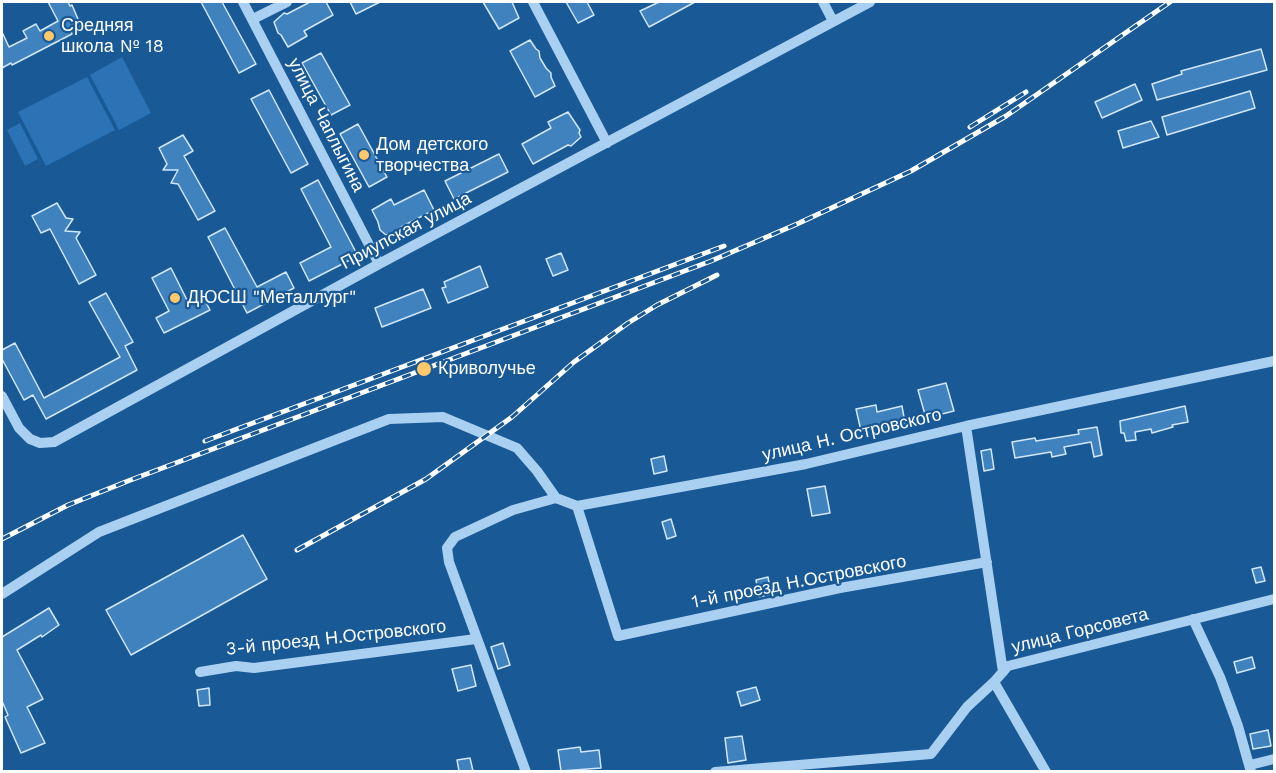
<!DOCTYPE html>
<html>
<head>
<meta charset="utf-8">
<style>
  body { margin:0 }
  #map { position:relative; width:1276px; height:773px; overflow:hidden; background:#185996; font-family:"Work Sans",sans-serif }
  canvas { display:block }
  .frame { position:absolute; inset:0; border:3px solid #fff; pointer-events:none }
</style>
</head>
<body>
<div id="map">
<canvas width="1276" height="773"></canvas>
<div class="frame"></div>
</div>
<script>
const g = document.querySelector('canvas').getContext('2d');
g.lineJoin = 'round';
function fillPath(path, color) { g.fillStyle = color; g.fill(path, 'evenodd'); }
const poly = rows => new Path2D(rows.map(r => 'M' + r).join(''));
function strokePath(path, color, width, dash) { g.strokeStyle = color; g.lineWidth = width; g.lineCap = dash ? 'butt' : 'round'; g.setLineDash(dash || []); g.stroke(path); }
function drawText(font, color, halo, rows, align = 'center') {
  g.font = font + ' "Work Sans",sans-serif'; g.lineWidth = 4.5; g.setLineDash([]); g.textBaseline = 'middle'; g.strokeStyle = halo; g.fillStyle = color; for (const [text, x, y, turn = 0] of rows) {
    g.save(); g.translate(x, y); g.rotate((+turn || 0) * Math.PI / 180); g.textAlign = isNaN(turn) ? turn : align; if (halo) g.strokeText(text, 0, 0); g.fillText(text, 0, 0); g.restore();
  }
}
const green = poly([
  [122,57,151,113,119,130,90,75],
  [87,77,115,130,46,166,18,112],
  [20,123,38,159,25,166,7,130]
]);
const building = poly([
  [48,2,68,2,70,6,72,5,81,26,71,31,72,34,12,65,11,63,2,68,2,32,9,47,27,38,23,31,36,24,40,31,58,21,48,2],
  [201,2,222,2,256,64,239,73,201,2],
  [310,2,326,2,333,15,304,31,307,36,288,47,281,35,278,33,274,22,284,13,287,14,310,2],
  [350,2,380,2,356,14,350,2],
  [483,2,512,2,519,18,499,29,483,2],
  [566,2,587,2,594,15,578,23,566,2],
  [659,2,695,2,649,27,640,11,659,2],
  [530,40,536,49,539,51,540,58,546,68,551,73,551,77,555,86,535,97,510,51,530,40],
  [1261,49,1267,70,1157,100,1152,84,1182,74,1181,71,1261,49],
  [321,53,350,105,331,115,302,63,321,53],
  [1135,84,1142,100,1102,118,1095,102,1135,84],
  [269,90,308,164,291,173,251,99,269,90],
  [1250,91,1255,108,1167,135,1162,117,1250,91],
  [568,112,580,130,579,133,581,137,571,146,568,145,533,164,522,144,551,128,548,122,568,112],
  [1151,121,1159,137,1123,148,1118,131,1151,121],
  [358,124,387,177,369,187,340,134,358,124],
  [183,135,193,151,184,156,215,211,198,220,178,184,171,183,178,170,163,170,167,164,159,148,183,135],
  [499,154,508,172,454,199,445,181,499,154],
  [318,180,358,256,309,281,300,263,331,247,301,189,318,180],
  [424,190,434,210,399,228,398,231,386,235,380,230,378,222,372,210,391,199,394,205,424,190],
  [57,203,66,218,73,219,65,231,80,232,76,238,96,275,79,284,50,229,41,233,32,216,57,203],
  [225,228,257,287,286,272,294,288,247,313,208,237,225,228],
  [561,253,568,270,553,276,546,259,561,253],
  [480,266,488,287,448,303,442,288,446,287,444,282,480,266],
  [171,268,188,302,202,295,210,310,164,333,156,318,169,311,152,278,171,268],
  [423,289,431,308,382,327,375,308,423,289],
  [106,293,133,342,125,346,137,370,46,419,33,395,24,400,2,359,2,350,15,343,44,398,120,357,89,302,106,293],
  [946,383,954,411,926,418,918,390,946,383],
  [876,405,877,412,902,406,905,423,861,431,856,409,876,405],
  [1185,406,1188,422,1172,425,1173,427,1152,433,1151,429,1135,432,1136,440,1126,441,1124,433,1121,433,1120,421,1185,406],
  [1097,427,1102,455,1094,457,1091,442,1064,447,1066,454,1052,457,1051,452,1015,458,1012,442,1035,438,1036,441,1079,434,1078,430,1097,427],
  [991,449,994,469,984,471,981,451,991,449],
  [664,456,667,471,654,474,651,459,664,456],
  [825,486,830,513,812,516,807,489,825,486],
  [671,519,676,536,667,539,662,522,671,519],
  [243,535,267,579,131,655,106,610,243,535],
  [1261,567,1265,581,1256,583,1252,569,1261,567],
  [768,577,771,594,759,597,756,580,768,577],
  [49,608,59,625,42,637,41,635,17,650,43,699,27,707,45,743,21,753,5,717,8,715,2,701,2,637,49,608],
  [503,643,510,665,498,669,491,647,503,643],
  [1252,657,1255,668,1237,673,1234,662,1252,657],
  [471,665,476,686,458,691,452,669,471,665],
  [756,687,760,700,741,706,737,692,756,687],
  [209,688,210,705,199,706,197,690,209,688],
  [1268,730,1271,746,1253,749,1250,734,1268,730],
  [742,736,746,760,728,763,725,738,742,736],
  [580,747,581,752,599,750,601,768,561,771,558,750,580,747],
  [470,758,473,771,459,771,457,760,470,758]
]);
const minor = poly([
  [243,2,379,264],
  [533,2,607,143],
  [823,2,833,21],
  [253,19,287,2],
  [2,396,19,428,30,439,40,443,54,442,379,264,870,2],
  [966,426,1003,672],
  [577,506,618,636,840,588,987,562],
  [2,594,99,532,389,419,443,417,517,448,537,471,556,498],
  [1193,619,1220,677,1238,726,1251,772],
  [200,672,236,666,254,668,476,639],
  [994,682,1046,772],
  [1250,765,1274,759],
  [526,772,449,562,447,548,455,537,513,510,556,498,577,506,806,464,966,426,1274,361],
  [715,772,931,754,967,707,994,682,1008,666,1274,599]
]);
const rail = poly([
  [970,127,1026,92],
  [205,441,724,246],
  [2,539,68,505,128,481,711,261,797,224,911,171,1006,116,1170,2],
  [297,550,426,479,512,417,574,362,628,323,657,305,717,275]
]);
const markers = [
  [49,36,6,"#ffc86a"],
  [364,155,6,"#ffc86a"],
  [175,298,6,"#ffc86a"],
  [424,369,8,"#ffc86a"]
];
const poiNames = [
  ["Средняя",61,26],
  ["школа № 18",61,47],
  ["Дом детского",376,145],
  ["творчества",376,166],
  ["ДЮСШ \"Металлург\"",187,298],
  ["Криволучье",438,369]
];
const streetNames = [
  ["улица Чаплыгина",326,125,63],
  ["Приупская улица",406,231,-28],
  ["улица Н. Островского",852,435,-13],
  ["1-й проезд Н.Островского",799,582,-11],
  ["улица Горсовета",1080,631,-14],
  ["3-й проезд Н.Островского",336,638,-6]
];
fillPath(green, '#2b73b5');
fillPath(building, '#4082be');
strokePath(building, '#d1e8fc', 1.5);
strokePath(minor, '#aad0f1', 10);
strokePath(rail, '#fff', 5);
strokePath(rail, '#185996', 3, [9]);
for (const [x, y, r, color] of markers) { const dot = new Path2D(); dot.arc(x, y, r, 0, 2 * Math.PI); g.fillStyle = color; g.fill(dot); strokePath(dot, '#185996', 2); }
drawText('18px', '#fff', '#185996', poiNames, 'left');
drawText('18px', '#fff', '#185996', streetNames);
</script>
</body>
</html>
